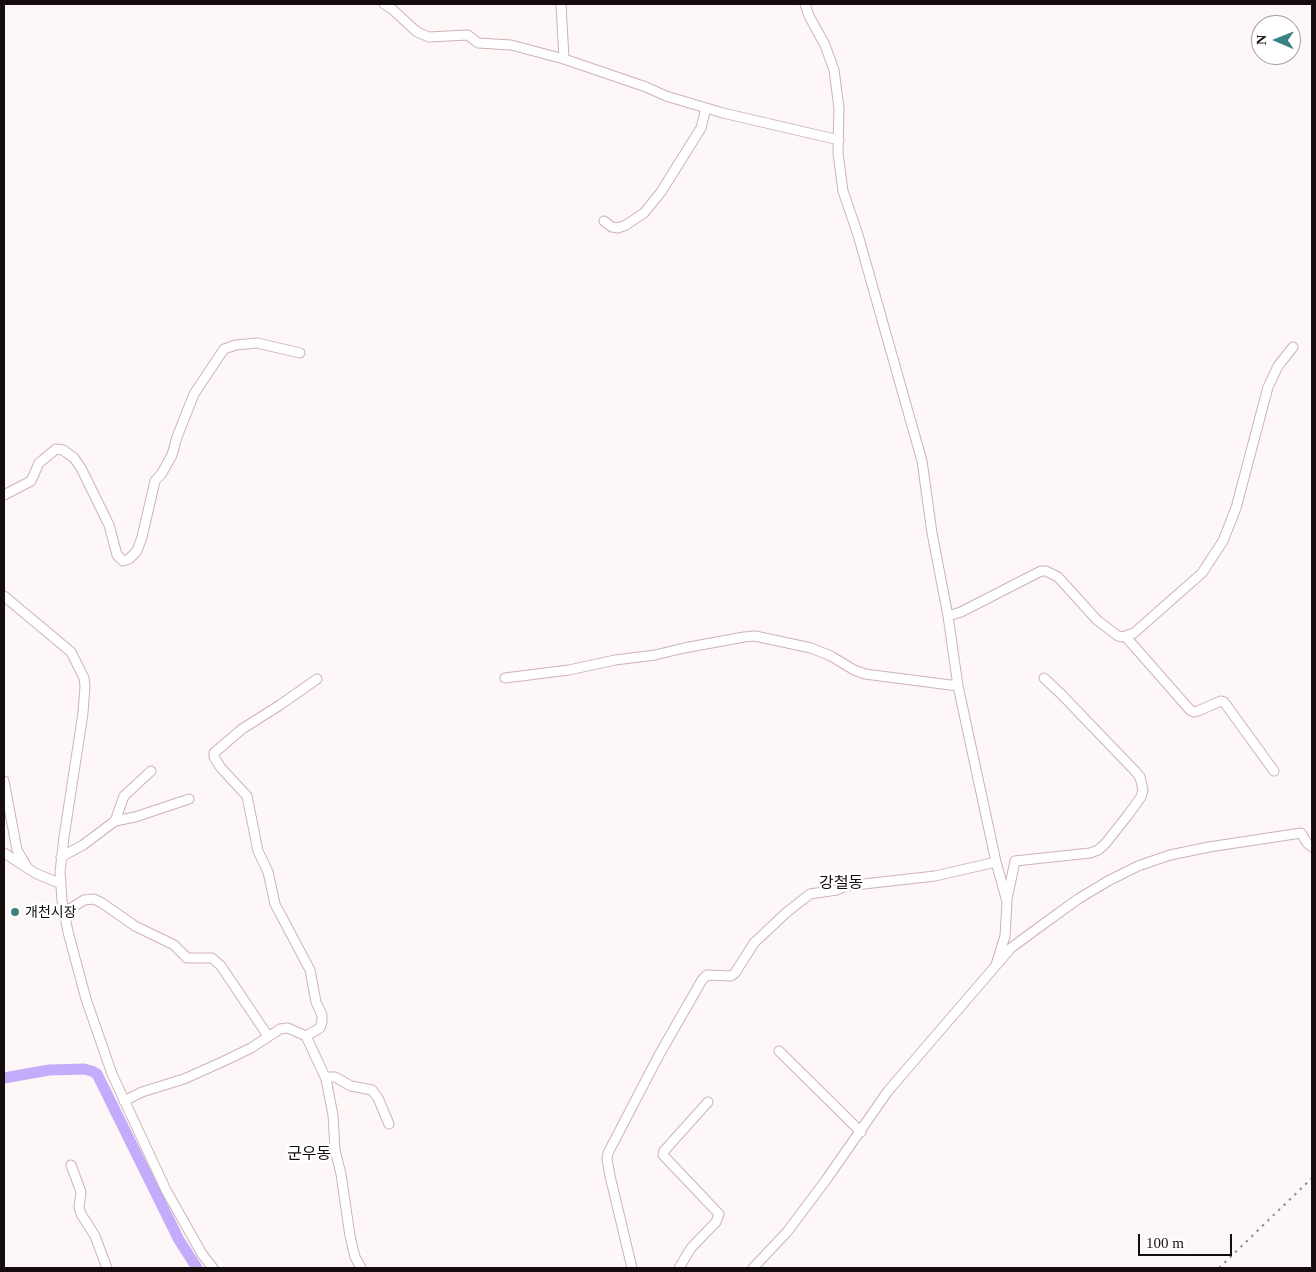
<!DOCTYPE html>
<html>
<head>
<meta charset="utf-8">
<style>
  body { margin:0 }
  #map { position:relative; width:1316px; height:1272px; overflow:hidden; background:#fef7f8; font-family:Georgia,serif }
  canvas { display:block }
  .frame { position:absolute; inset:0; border:5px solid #150c0d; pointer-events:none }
  .north { position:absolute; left:1251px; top:15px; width:50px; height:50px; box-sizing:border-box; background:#fff; border:1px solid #a19e9e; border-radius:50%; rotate:271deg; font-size:14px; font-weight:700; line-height:20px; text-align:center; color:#150c0d }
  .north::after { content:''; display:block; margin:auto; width:18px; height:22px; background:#3a8282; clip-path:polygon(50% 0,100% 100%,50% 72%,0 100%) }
  .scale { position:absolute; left:1138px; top:1234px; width:94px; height:22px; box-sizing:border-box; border:2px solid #150c0d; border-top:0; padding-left:6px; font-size:15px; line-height:18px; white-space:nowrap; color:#150c0d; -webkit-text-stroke:4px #fff; paint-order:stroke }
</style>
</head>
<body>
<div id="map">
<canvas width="1316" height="1272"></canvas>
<div class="frame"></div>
<div class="north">N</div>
<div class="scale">100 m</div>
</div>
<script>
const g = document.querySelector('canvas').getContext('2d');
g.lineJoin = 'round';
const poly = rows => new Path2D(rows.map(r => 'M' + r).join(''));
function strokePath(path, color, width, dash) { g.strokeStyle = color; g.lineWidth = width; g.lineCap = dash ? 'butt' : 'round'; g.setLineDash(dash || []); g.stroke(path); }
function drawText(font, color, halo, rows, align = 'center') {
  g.font = font + ' Georgia,"Noto Sans KR",serif'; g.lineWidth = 5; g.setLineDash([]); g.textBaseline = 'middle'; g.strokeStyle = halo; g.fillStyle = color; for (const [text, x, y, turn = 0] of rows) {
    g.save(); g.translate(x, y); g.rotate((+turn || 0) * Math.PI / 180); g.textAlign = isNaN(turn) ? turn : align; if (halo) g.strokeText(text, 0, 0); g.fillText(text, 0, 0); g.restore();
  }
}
const river = poly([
  [4,1078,49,1070,84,1069,92,1071,97,1074,179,1240,197,1268]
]);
const minor = poly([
  [384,4,393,10,417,32,429,37,468,35,478,43,511,45,564,59,646,87,666,96,723,113,839,140],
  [561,4,564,59],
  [805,4,809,16,825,45,834,70,839,108,838,153,843,191,858,235,922,461,932,533,948,616,958,686,996,862,1007,902,1005,936,996,965],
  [604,221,612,227,618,228,626,225,644,213,661,192,701,128,706,108],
  [4,495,31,481,39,463,56,449,63,450,74,458,81,468,109,525,117,555,123,561,129,559,137,551,142,537,155,481,162,473,172,455,177,437,194,394,224,349,236,345,257,343,300,353],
  [4,596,71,652,84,678,85,686,83,713,64,837,60,872,62,901,68,932,86,999,112,1074,166,1190,202,1254,213,1268],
  [948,616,961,612,1041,571,1046,571,1058,577,1097,620,1118,636,1122,637,1134,633,1202,573,1223,541,1236,508,1268,387,1278,366,1293,347],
  [1126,637,1190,710,1194,712,1198,711,1221,701,1224,702,1274,771],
  [505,678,569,670,615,660,655,655,684,648,744,637,755,636,811,648,831,656,854,670,865,674,958,686],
  [4,781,17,850,27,867],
  [115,821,124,796,151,771],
  [4,853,35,873,61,884],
  [61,857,83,845,115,821,135,817,189,799],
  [1007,899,1015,861,1090,853,1098,850,1105,844,1128,815,1141,797,1143,790,1140,777,1135,771,1062,695,1044,678],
  [65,912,84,900,94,899,102,903,135,926,174,945,187,958,212,958,221,966,268,1036],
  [306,1036,326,1079,333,1115,335,1150,341,1174,350,1236,355,1257,361,1268],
  [779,1051,861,1132],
  [325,1077,335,1077,351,1086,372,1090,378,1098,389,1124],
  [124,1101,142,1092,184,1079,222,1062,251,1048,280,1029,288,1028,306,1036,320,1028,322,1022,322,1015,316,1002,310,970,275,904,268,872,258,851,247,796,221,768,214,757,214,753,242,729,280,705,317,679],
  [71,1165,81,1192,79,1207,81,1214,95,1236,107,1268],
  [632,1268,610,1176,607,1159,608,1153,659,1055,702,980,707,975,731,976,735,973,754,943,787,912,810,894,837,890,846,886,935,876,996,862],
  [679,1268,691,1248,716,1222,719,1214,663,1155,664,1151,708,1102],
  [753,1268,787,1232,826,1180,888,1091,1011,948,1038,928,1078,899,1108,881,1138,866,1170,855,1209,847,1301,833,1307,843,1312,847]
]);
const rail = poly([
  [1219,1268,1312,1178]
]);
const markers = [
  [15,912,5,"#3a8282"]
];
const poiNames = [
  ["개천시장",25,912]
];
const quarterNames = [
  ["강철동",841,882],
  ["군우동",309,1153]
];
strokePath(river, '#c4acfc', 11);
strokePath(minor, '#cfb2b7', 11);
strokePath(minor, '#fff', 9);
strokePath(rail, '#948c8d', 2, [2.5, 5]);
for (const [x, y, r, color] of markers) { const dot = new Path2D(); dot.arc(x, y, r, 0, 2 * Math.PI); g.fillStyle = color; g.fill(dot); strokePath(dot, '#fff', 2); }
drawText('14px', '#150c0d', '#fff', poiNames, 'left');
drawText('16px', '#150c0d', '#fff', quarterNames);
</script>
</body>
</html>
